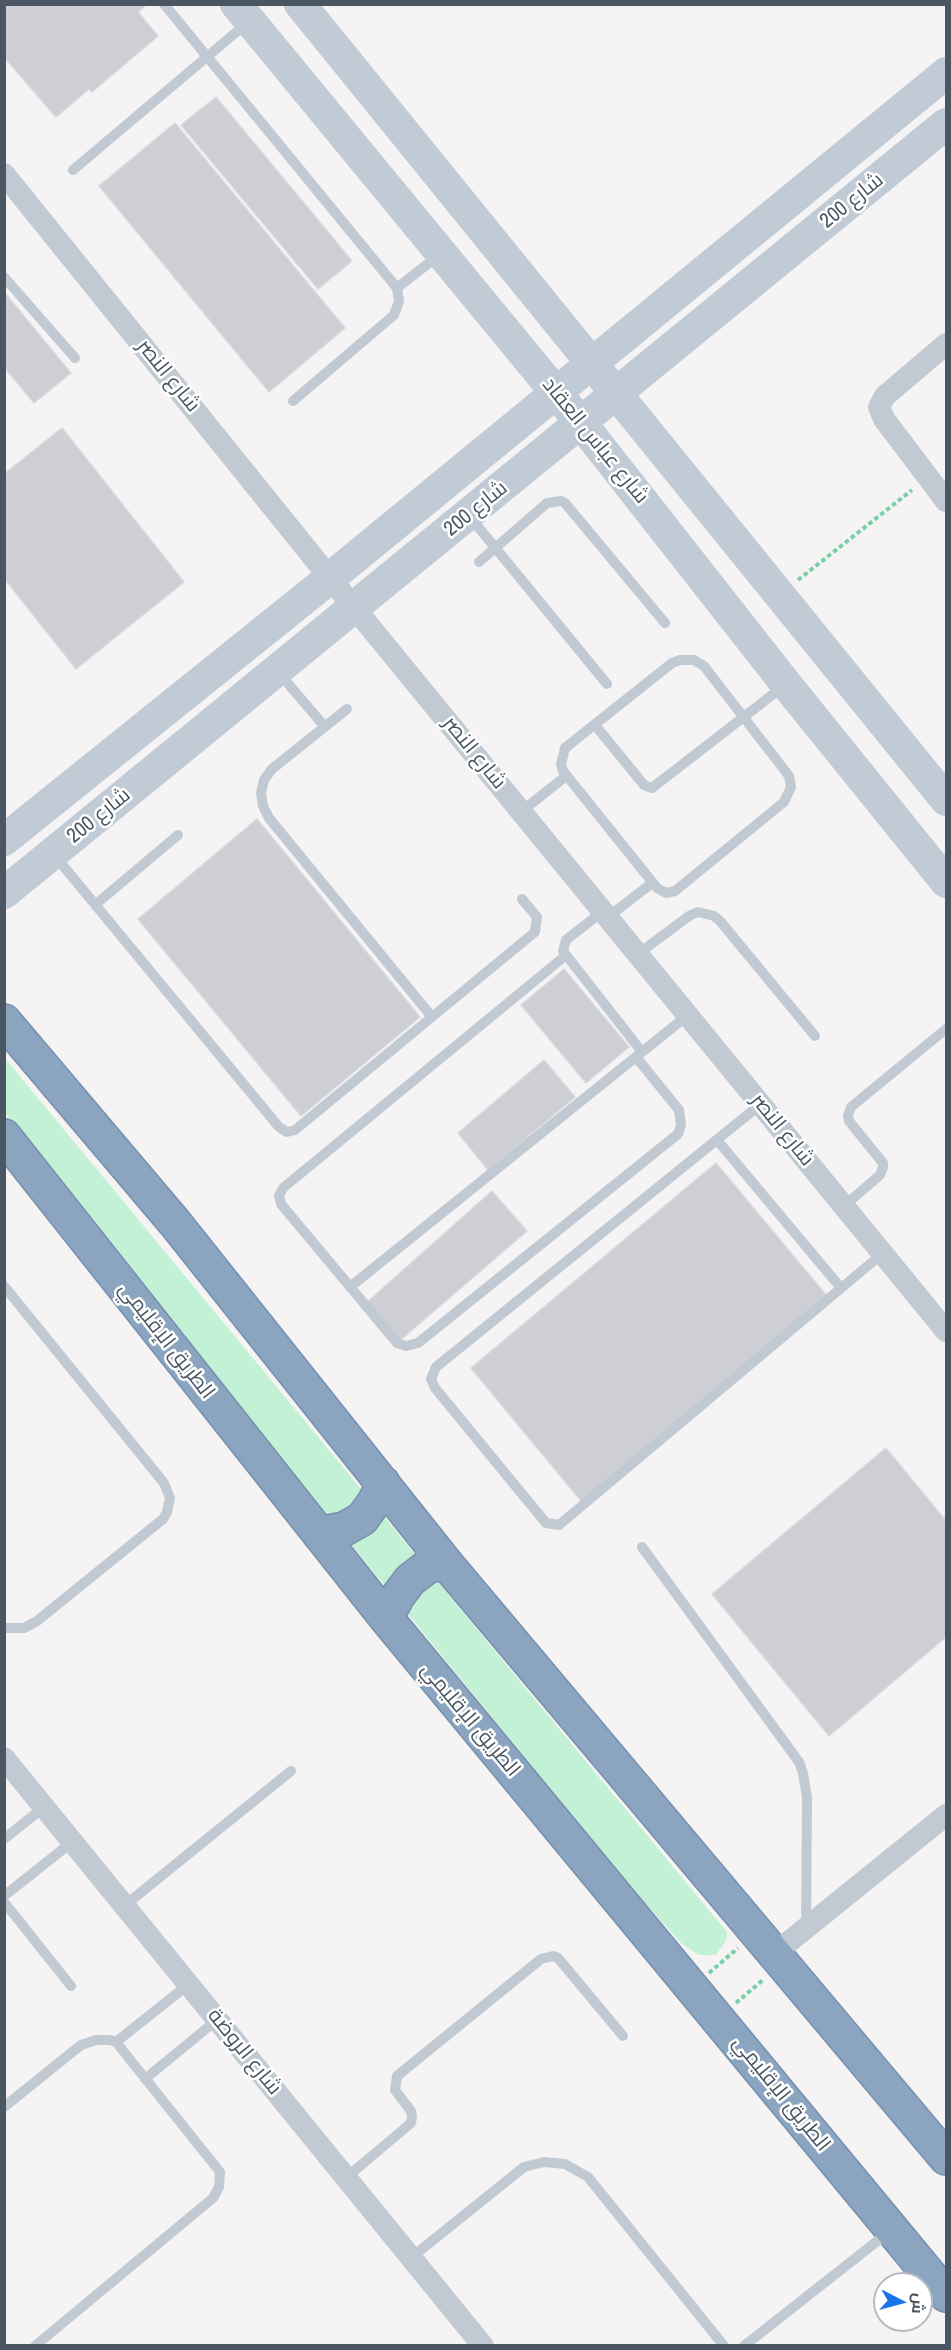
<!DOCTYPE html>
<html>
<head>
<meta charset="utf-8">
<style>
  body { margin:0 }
  #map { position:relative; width:951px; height:2350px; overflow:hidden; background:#f5f3f3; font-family:"Archivo Narrow",Cairo,sans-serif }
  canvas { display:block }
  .frame { position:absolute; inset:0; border:6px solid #4a5661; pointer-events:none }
  .north { position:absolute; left:873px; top:2272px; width:60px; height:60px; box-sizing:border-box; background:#fff; border:2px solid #b7bbc0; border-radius:50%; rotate:96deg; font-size:16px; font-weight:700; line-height:24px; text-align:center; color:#4a5661 }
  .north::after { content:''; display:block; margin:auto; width:21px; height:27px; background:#1a73e8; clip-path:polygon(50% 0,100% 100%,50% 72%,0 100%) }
</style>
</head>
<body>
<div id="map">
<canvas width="951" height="2350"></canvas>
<div class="frame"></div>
<div class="north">ش</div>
</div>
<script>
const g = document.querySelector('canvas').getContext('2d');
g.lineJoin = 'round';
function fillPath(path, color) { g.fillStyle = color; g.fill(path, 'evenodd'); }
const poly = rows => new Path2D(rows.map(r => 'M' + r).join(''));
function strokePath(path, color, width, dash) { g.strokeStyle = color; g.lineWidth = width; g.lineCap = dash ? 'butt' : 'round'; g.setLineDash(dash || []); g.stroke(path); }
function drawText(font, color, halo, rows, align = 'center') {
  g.font = font + ' "Archivo Narrow",Cairo,sans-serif'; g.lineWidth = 5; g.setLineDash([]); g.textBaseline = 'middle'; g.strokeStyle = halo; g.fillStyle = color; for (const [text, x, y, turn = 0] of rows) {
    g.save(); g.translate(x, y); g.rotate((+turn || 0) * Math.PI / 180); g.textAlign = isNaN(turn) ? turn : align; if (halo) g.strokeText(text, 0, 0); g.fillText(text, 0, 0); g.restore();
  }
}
const green = poly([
  [4,1057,727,1932,727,1939,716,1955,699,1955,682,1944,623,1878,281,1458,5,1113]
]);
const building = poly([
  [9,4,147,4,138,12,158,36,92,92,89,89,56,117,4,57,4,8,9,4],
  [216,97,352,261,318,289,181,125,216,97],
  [175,123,345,328,269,392,99,186,175,123],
  [4,292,71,373,34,403,4,367,4,292],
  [62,428,184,582,76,669,4,578,4,474,62,428],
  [257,819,420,1017,301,1116,138,919,257,819],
  [564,969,629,1047,586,1083,521,1005,564,969],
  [544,1060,575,1097,488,1170,458,1133,544,1060],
  [716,1163,827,1296,581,1501,471,1368,716,1163],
  [492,1191,527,1231,397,1343,365,1304,492,1191],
  [886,1448,946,1521,946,1637,829,1736,712,1594,886,1448]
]);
const path = poly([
  [798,580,912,490],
  [709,1973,738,1948],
  [736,2003,764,1979]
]);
const lane = poly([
  [164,4,397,288,399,301,394,315,293,401],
  [73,170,247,23],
  [4,277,75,358],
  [397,288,439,255],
  [470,517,607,684],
  [479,562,547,503,561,501,565,503,665,623],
  [680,660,694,660,704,666,789,776,791,787,784,802,675,891,666,893,657,888,563,771,561,764,565,748,672,663,680,660],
  [279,673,325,727],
  [347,709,272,769,264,780,261,793,263,806,269,818,432,1017],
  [595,725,644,785,652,788,785,685],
  [522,811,566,776],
  [55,856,279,1127,287,1132,295,1130,535,932,537,917,522,899],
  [95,905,178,835],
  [603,911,566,940,563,951,642,1052],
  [608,917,652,883],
  [638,954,689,916,698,912,714,916,720,921,815,1036],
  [565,956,283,1188,279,1196,281,1204,397,1343,406,1346,418,1343,678,1134,681,1125,679,1110,636,1057],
  [761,1104,436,1367,431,1379,435,1388,546,1523,559,1525,883,1253],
  [717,1140,841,1288],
  [844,1206,880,1175,883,1167,883,1163,849,1121,848,1116,851,1107,946,1029],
  [4,1286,164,1483,170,1498,167,1512,163,1519,37,1621,24,1628,4,1628],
  [350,1287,688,1015],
  [642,1547,799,1762,803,1773,807,1798,806,1928],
  [4,1839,44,1807],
  [4,1896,72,1842],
  [4,1902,71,1986],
  [124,1906,291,1771],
  [116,2042,189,1984],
  [145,2079,218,2019],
  [4,2107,81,2045,96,2040,110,2040,116,2042,220,2172,219,2187,213,2198,35,2346],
  [347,2177,411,2123,412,2117,411,2111,395,2090,397,2076,541,1959,553,1956,558,1958,623,2036],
  [412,2257,524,2167,544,2162,565,2164,588,2177,724,2346],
  [744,2346,890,2231]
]);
const street = poly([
  [4,174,330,578,946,1331],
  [946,344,885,396,879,407,884,419,946,501],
  [4,1758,483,2346],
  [775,1953,946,1815]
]);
const secondary = poly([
  [236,4,581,423,786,684,946,882],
  [300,4,946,800],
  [4,840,330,578,946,73],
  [4,893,946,124]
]);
const highway = poly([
  [4,1021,175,1223,445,1562,946,2158],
  [4,1136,386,1618,946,2295],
  [319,1534,344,1529,362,1519,375,1501,383,1483],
  [386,1618,398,1596,410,1580,427,1567,445,1562]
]);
const streetNames = [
  ["شارع 200",852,201,-39],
  ["شارع النصر",168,376,51],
  ["شارع عباس العقاد",595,441,51],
  ["شارع 200",476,509,-39],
  ["شارع النصر",474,753,51],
  ["شارع 200",99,816,-39],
  ["شارع النصر",782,1130,51],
  ["الطريق الإقليمي",166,1341,52],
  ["الطريق الإقليمي",470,1720,50],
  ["شارع الروضة",244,2052,51],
  ["الطريق الإقليمي",781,2094,51]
];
fillPath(green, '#c3f1d5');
fillPath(building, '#cdcfd5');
strokePath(building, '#d7d9de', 1.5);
strokePath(highway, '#7690ad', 36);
strokePath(path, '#7ad0a6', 4, [4.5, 3]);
strokePath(lane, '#c1cad2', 10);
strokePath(street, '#c1cad2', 22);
strokePath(secondary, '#c1cbd6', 32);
strokePath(highway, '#8ba5c1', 33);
drawText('21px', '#4a5661', '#fff', streetNames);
</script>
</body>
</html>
